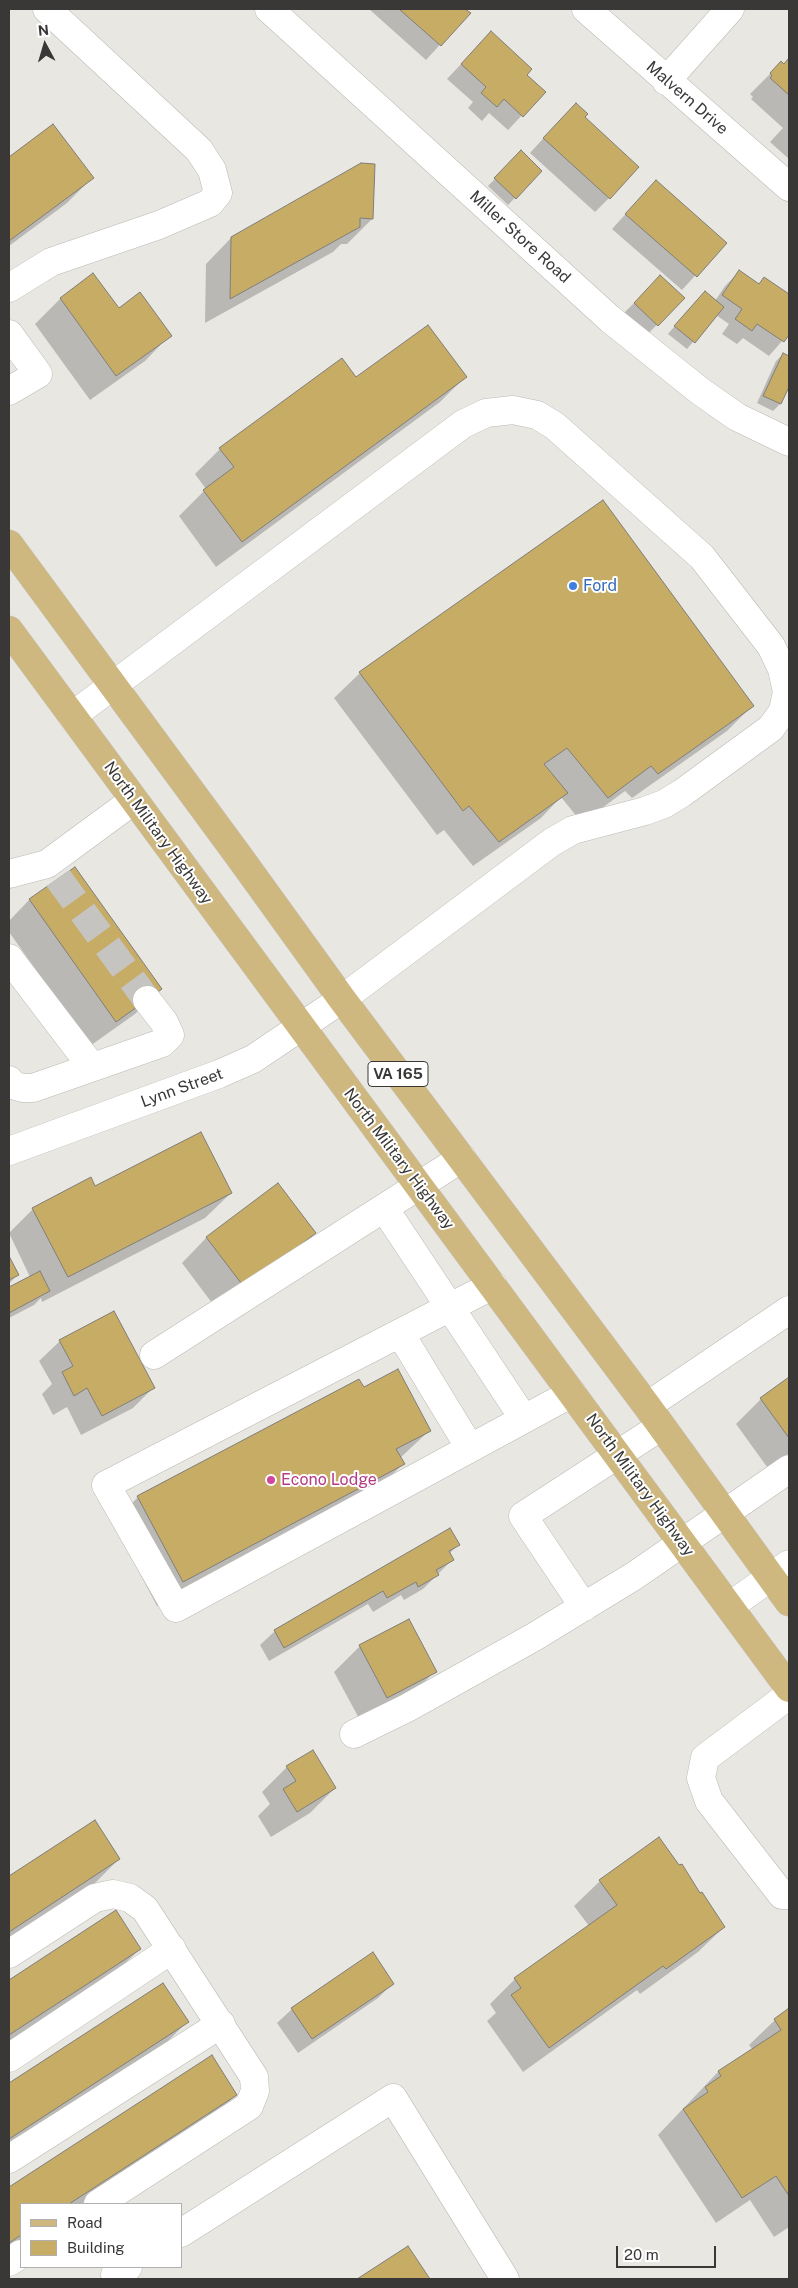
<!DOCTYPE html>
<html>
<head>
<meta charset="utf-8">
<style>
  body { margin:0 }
  #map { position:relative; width:798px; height:2288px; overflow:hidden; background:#e9e7e2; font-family:"Public Sans",sans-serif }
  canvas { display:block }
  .frame { position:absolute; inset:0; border:10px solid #393836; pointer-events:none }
  .legend { position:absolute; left:20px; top:2203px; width:162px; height:65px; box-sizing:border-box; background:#fff; border:1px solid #b0afaf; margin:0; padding:6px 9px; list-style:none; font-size:15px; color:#393836 }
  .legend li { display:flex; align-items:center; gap:10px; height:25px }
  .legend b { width:25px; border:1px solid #b0afaf }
  .north { position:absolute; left:20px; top:20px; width:50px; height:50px; -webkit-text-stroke:4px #fff; paint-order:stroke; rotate:354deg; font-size:14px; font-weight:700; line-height:20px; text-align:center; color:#393836 }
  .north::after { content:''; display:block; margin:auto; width:18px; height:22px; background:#393836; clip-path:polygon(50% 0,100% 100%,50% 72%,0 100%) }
  .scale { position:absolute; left:616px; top:2246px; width:100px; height:22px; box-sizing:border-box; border:2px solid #393836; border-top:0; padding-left:6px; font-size:15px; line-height:18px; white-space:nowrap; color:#393836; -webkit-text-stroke:4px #fff; paint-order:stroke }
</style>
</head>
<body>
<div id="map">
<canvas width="798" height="2288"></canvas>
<div class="frame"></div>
<ul class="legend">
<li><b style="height:6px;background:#ceb87f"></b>Road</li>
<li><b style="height:14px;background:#c7ac65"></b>Building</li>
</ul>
<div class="north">N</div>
<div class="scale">20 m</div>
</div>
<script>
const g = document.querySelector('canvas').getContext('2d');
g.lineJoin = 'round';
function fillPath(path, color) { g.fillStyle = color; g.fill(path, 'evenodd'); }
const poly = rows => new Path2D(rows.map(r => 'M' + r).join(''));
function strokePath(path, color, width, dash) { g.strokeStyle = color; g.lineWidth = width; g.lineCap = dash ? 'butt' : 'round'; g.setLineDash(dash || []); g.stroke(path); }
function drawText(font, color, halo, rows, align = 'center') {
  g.font = font + ' "Public Sans",sans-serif'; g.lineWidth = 4; g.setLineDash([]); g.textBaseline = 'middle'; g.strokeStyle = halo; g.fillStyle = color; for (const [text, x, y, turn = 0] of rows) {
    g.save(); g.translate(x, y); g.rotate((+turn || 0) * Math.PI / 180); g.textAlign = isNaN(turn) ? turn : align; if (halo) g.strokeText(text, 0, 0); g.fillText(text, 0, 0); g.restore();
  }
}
const shadow = poly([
  [369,9,464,9,469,13,426,60],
  [491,32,525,75,544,92,508,130,489,113,482,121,468,108,473,102,447,79],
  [789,57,789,159,770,142,783,128,751,99,753,97,750,94,781,63,783,65],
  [583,118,609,198,595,212,530,153,561,119],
  [53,126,92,178,67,203,9,246,9,158],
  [521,152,541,171,508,205,488,186],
  [362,165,372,219,347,244,341,244,333,252,205,323,206,264,231,238],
  [642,196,725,243,682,290,612,229],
  [739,272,758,285,764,278,789,295,789,333,769,356,743,338,737,344,722,334,729,324,716,315,687,349,668,334,698,299,715,301,725,286],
  [93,275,118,309,170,335,145,361,90,400,35,324,60,299],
  [646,291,683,298,643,339,620,317],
  [783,354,789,357,789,384,780,404,773,411,757,403,776,361],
  [465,377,440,402,216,567,179,516,206,489,195,474,220,449,356,379],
  [602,502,752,706,727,731,632,798,625,791,582,823,561,797,541,818,473,866,444,830,437,835,334,698,360,673],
  [74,868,160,989,135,1014,90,1046,9,932,9,921,29,900],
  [95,1188,231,1193,205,1218,42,1302,41,1298,34,1305,9,1318,9,1289,30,1277,9,1233,33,1209],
  [314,1233,289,1258,218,1311,182,1263,207,1237],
  [9,1260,17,1275,9,1284],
  [60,1341,153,1388,133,1408,81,1435,67,1407,53,1415,42,1394,52,1384,39,1361],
  [789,1379,789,1457,770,1471,736,1424,761,1399],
  [363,1389,429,1431,400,1458,403,1464,378,1489,157,1606,113,1523,138,1497],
  [450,1530,458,1545,449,1554,452,1560,423,1589,404,1600,401,1595,373,1612,368,1604,269,1661,260,1645,275,1631],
  [408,1621,435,1671,410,1697,361,1722,334,1672,360,1646],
  [287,1767,335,1788,310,1813,271,1837,258,1816,270,1804,262,1792],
  [94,1822,119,1859,93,1885,9,1939,9,1878],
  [679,1867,724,1927,698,1952,640,1994,637,1990,523,2072,487,2021,496,2013,490,2004,515,1979,589,1926,574,1906,600,1881],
  [116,1912,140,1949,114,1974,9,2043,9,1981],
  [163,1984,187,2022,162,2047,9,2147,9,2085],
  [392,1984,378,1998,298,2053,277,2023,292,2009],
  [789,2010,789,2227,774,2237,750,2200,716,2223,658,2135,718,2072,753,2050,749,2045,775,2020],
  [211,2057,236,2095,210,2120,81,2204,21,2204,21,2243,9,2251,9,2189],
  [408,2248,428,2279,359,2279]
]);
const building = poly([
  [399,9,465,9,471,13,441,46,399,9],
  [491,31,532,69,527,75,546,92,523,117,504,99,497,107,481,93,486,87,461,64,491,31],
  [789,58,789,95,770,78,772,76,770,73,781,61,784,64,789,58],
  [576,103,588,114,585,117,639,167,610,199,543,138,576,103],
  [53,124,94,178,9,241,9,157,53,124],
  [521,150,542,171,516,199,494,178,521,150],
  [361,163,375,164,373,219,360,218,360,227,230,299,231,237,361,163],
  [656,180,727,243,697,277,625,214,656,180],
  [739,270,759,284,764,277,789,294,789,335,784,342,757,324,752,331,735,319,742,309,722,295,739,270],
  [93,273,119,308,140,292,172,336,116,376,60,298,93,273],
  [660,275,685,298,658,326,634,303,660,275],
  [705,291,724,307,695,343,674,326,705,291],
  [428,325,467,377,242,542,203,490,234,467,219,448,342,358,356,377,428,325],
  [783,353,789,356,789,387,781,404,763,396,783,353],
  [603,500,754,706,658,774,651,766,608,798,567,748,544,764,568,793,499,842,469,806,463,811,359,672,603,500],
  [75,867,162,989,116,1022,29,899,75,867],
  [201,1132,232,1193,68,1277,32,1208,91,1177,95,1186,201,1132],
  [278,1183,316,1233,244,1287,206,1237,278,1183],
  [10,1258,19,1275,9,1280,9,1259,10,1258],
  [40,1271,50,1291,9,1313,9,1287,40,1271],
  [114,1311,155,1388,102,1416,87,1388,74,1396,62,1372,73,1366,59,1340,114,1311],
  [398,1369,431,1431,396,1449,405,1464,183,1582,137,1496,359,1379,364,1387,398,1369],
  [789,1377,789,1438,760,1398,789,1377],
  [450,1528,460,1545,449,1551,454,1560,436,1570,439,1575,418,1587,416,1582,387,1598,383,1591,284,1648,274,1630,450,1528],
  [409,1619,437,1672,387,1698,359,1645,409,1619],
  [313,1750,336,1788,297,1812,283,1789,296,1781,286,1766,313,1750],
  [95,1820,120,1859,9,1932,9,1876,95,1820],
  [659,1837,679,1865,682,1864,700,1893,702,1892,725,1927,666,1969,663,1966,549,2048,511,1995,521,1988,514,1978,617,1905,599,1880,659,1837],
  [116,1910,141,1949,9,2035,9,1980,116,1910],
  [373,1952,394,1984,312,2039,291,2008,373,1952],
  [163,1983,189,2022,9,2139,9,2083,163,1983],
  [789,2008,789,2196,776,2176,742,2198,683,2109,708,2092,705,2087,721,2076,718,2071,781,2030,774,2019,789,2008],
  [212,2055,237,2095,69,2204,21,2204,21,2235,9,2243,9,2187,212,2055],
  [408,2246,430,2279,357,2279,408,2246]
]);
const minorTunnel = poly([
  [58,878,147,1000]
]);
const minor = poly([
  [269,9,610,319,700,391,737,417,789,442],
  [586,9,789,187],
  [666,81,730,9],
  [9,288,51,262,159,225,210,203,218,193,212,170,199,150,47,9],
  [9,334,38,374,9,391],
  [9,874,47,864,134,800],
  [9,958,92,1067],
  [9,1080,12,1085,23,1088,33,1088,162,1043,170,1035,164,1022,147,1000],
  [9,1151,219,1074,253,1059,342,999,552,842,573,830,645,811,664,804,682,793,771,728,783,711,787,692,782,669,771,646,702,557,555,426,537,415,513,410,486,413,463,424,72,716],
  [384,1208,524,1419],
  [493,1285,106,1485,176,1608,572,1393],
  [400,1333,470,1448],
  [154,1355,462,1158],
  [647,1406,789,1310],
  [730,1606,789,1564],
  [584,1607,523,1516,660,1427],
  [789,1695,705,1758,701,1778,709,1801,782,1895,789,1895],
  [354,1734,407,1708,534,1637,634,1576,789,1469],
  [9,1954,95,1898,113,1894,130,1898,145,1909,254,2077,255,2091,249,2106,98,2204],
  [9,2058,172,1949],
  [9,2159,221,2024],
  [181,2233,393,2098,505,2279],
  [9,2262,21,2254],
  [118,2279,115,2275,128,2267]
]);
const major = poly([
  [9,544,238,855,342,999,647,1406,789,1602],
  [9,630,789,1688]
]);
const markers = [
  [573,586,5,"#3f7fe0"],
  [271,1480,5,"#d1479c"]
];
const shields = [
  [398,1074,60]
];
const shieldNames = [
  ["VA 165",398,1074]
];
const streetNames = [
  ["Malvern Drive",687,98,41],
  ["Miller Store Road",520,237,42],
  ["North Military Highway",158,833,54],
  ["Lynn Street",182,1088,-20],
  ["North Military Highway",399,1159,53],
  ["North Military Highway",640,1485,54]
];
const shopNames = [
  ["Ford",583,586]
];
const hotelNames = [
  ["Econo Lodge",281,1480]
];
fillPath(shadow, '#0003');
fillPath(building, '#c7ac65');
strokePath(building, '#7f7d79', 1);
strokePath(minorTunnel, '#c6c4c0', 28, [28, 14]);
strokePath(minor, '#bab9b4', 29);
strokePath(major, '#c4c3c3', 29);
strokePath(minor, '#fff', 28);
strokePath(major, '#ceb87f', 28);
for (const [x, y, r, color] of markers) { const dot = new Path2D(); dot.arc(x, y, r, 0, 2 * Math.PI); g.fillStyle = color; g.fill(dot); strokePath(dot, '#fff', 2); }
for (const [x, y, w] of shields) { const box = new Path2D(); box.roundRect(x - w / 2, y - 12.5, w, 25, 4); g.fillStyle = '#fff'; g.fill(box); strokePath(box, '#393836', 1); }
drawText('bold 15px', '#393836', null, shieldNames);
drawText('16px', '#393836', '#fff', streetNames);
drawText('16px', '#366cbe', '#fff', shopNames, 'left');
drawText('16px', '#b23c85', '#fff', hotelNames, 'left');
</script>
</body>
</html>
